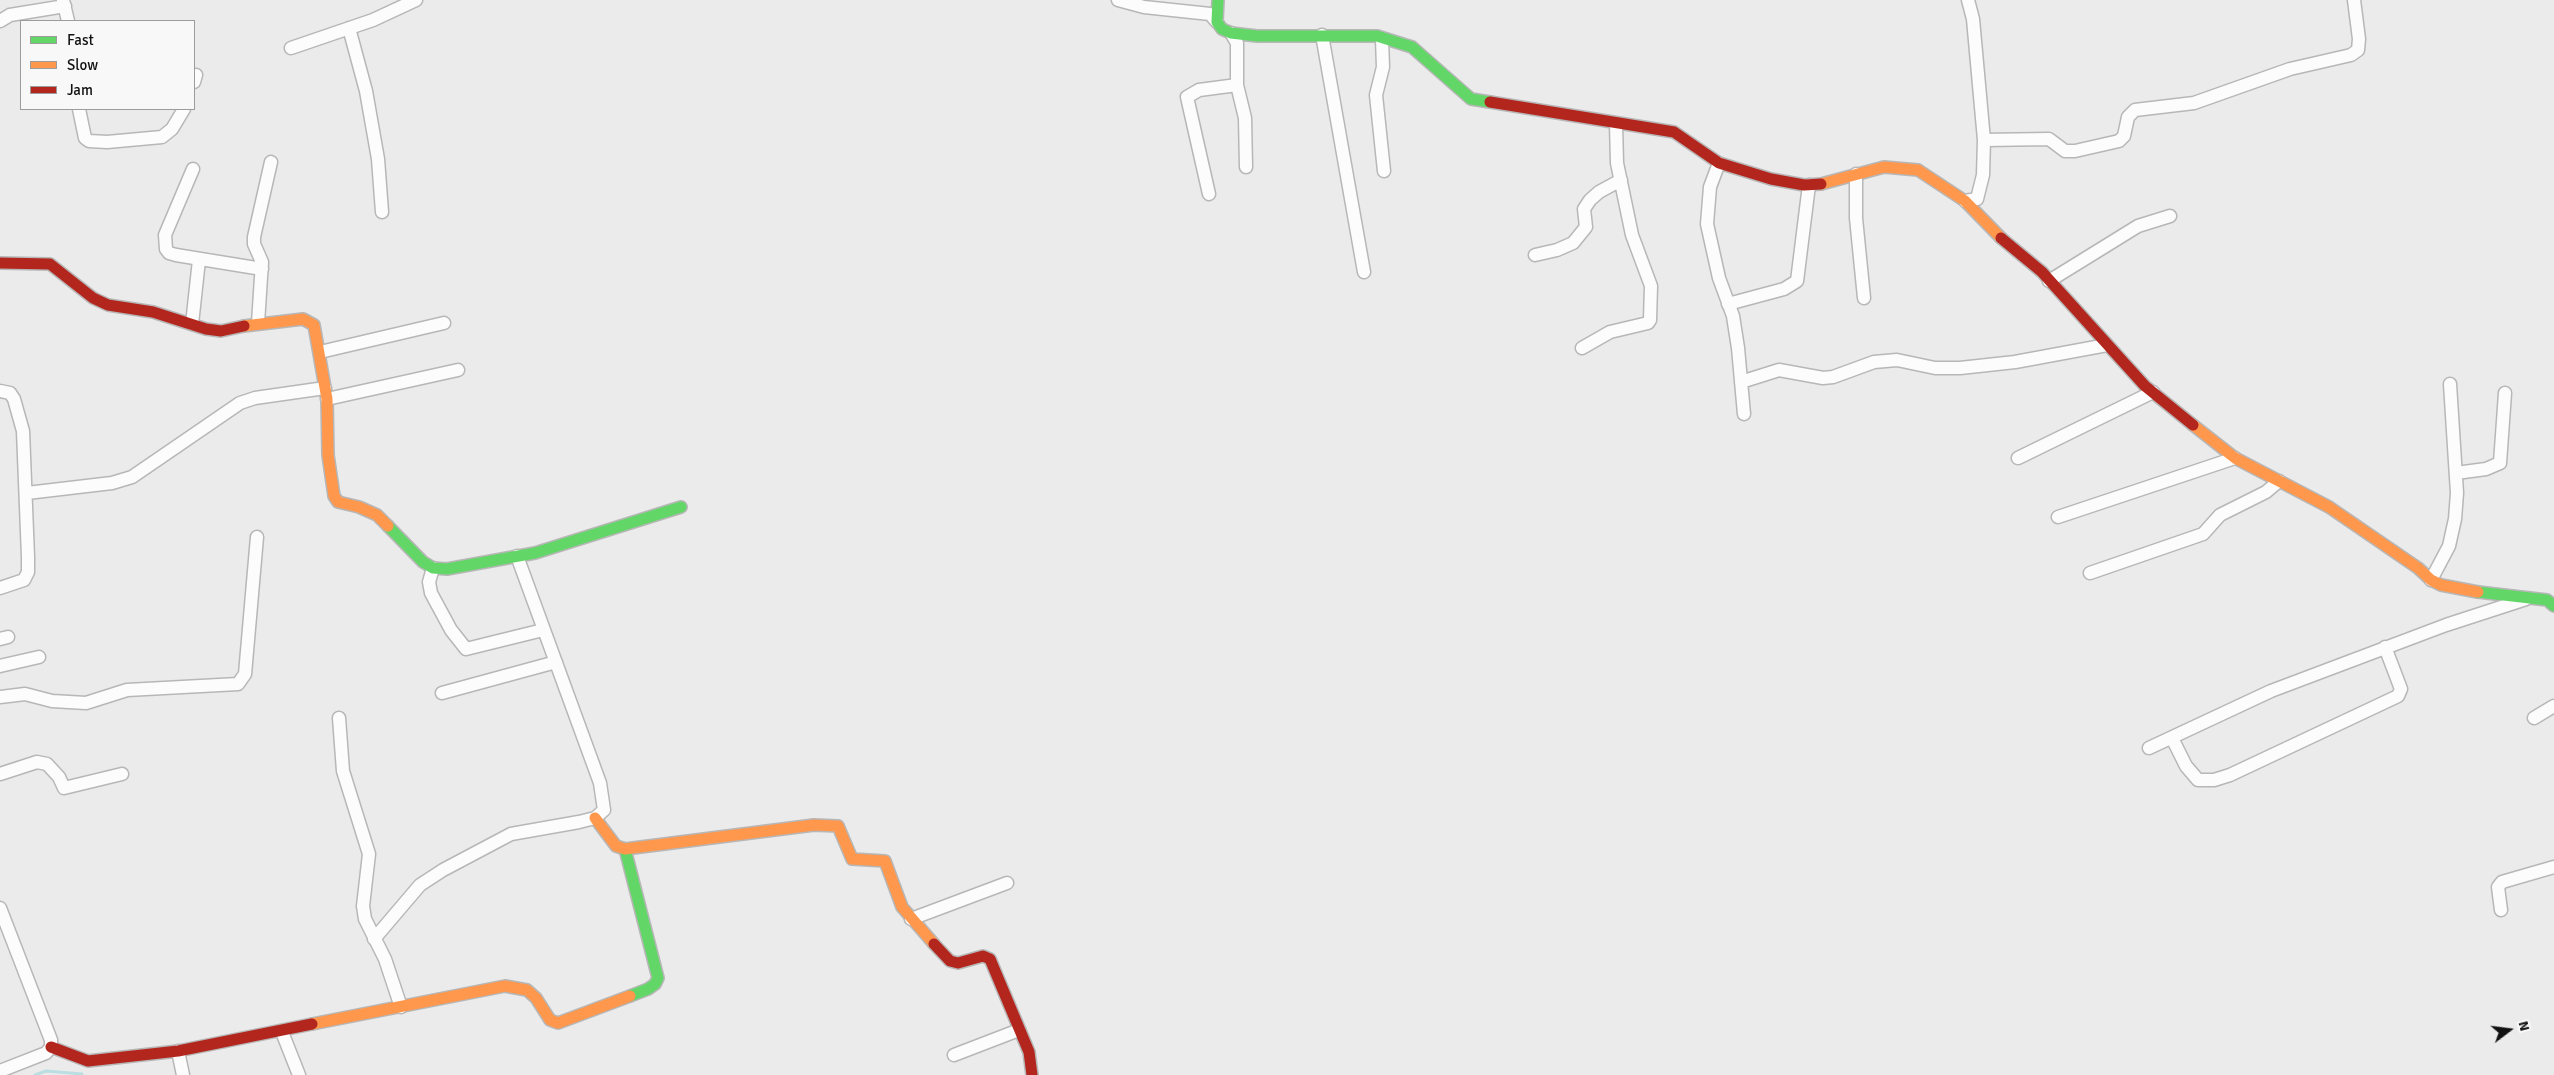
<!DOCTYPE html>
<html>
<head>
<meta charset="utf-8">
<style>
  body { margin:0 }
  #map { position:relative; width:2554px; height:1075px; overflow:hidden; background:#ebebeb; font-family:Signika,sans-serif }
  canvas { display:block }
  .legend { position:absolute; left:20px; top:20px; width:175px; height:90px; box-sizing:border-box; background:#f8f8f9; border:1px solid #9c9c9c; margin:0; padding:6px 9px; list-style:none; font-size:15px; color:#111 }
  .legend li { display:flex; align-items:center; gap:10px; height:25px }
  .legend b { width:25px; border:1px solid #9c9c9c }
  .north { position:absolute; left:2484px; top:1005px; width:50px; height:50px; -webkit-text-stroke:4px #f8f8f9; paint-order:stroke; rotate:75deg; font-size:14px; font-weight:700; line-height:20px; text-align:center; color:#111 }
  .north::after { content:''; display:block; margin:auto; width:18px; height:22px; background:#111; clip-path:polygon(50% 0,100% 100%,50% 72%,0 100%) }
</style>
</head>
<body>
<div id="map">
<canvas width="2554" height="1075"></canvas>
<ul class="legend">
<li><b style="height:6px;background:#63d668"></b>Fast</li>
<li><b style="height:6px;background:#ff974d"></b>Slow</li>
<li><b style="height:6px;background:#b3261e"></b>Jam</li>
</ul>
<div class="north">N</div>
</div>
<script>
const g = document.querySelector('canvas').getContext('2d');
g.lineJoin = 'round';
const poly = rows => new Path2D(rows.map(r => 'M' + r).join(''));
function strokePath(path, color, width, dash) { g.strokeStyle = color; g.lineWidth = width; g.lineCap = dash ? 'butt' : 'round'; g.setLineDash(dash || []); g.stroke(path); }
const stream = poly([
  [35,1075,46,1071,82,1074]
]);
const street = poly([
  [63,0,68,21],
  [1118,0,1144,7,1210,14,1217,22],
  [0,21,10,15,65,6],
  [349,28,366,91,378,159,382,212],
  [1231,33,1237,43,1237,85,1245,118,1246,167],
  [1322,35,1364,272],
  [1382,39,1383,67,1376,95,1384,171],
  [291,48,373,20,416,0],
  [194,82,196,75],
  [79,109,85,138,89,141,107,142,162,137,172,129,184,109],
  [1984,140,2049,139,2065,151,2075,151,2119,141,2124,136,2128,117,2135,110,2194,103,2290,69,2351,55,2358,50,2359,39,2354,0],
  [1719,163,1710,187,1707,224,1719,278,1733,316,1738,348,1744,414],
  [193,169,165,235,166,249,169,253,176,255,262,269],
  [1856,174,1856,218,1864,298],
  [1209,194,1187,97,1199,90,1237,85],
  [1965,201,1977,199,1983,175,1984,140,1973,19,1968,0],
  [1535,255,1557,250,1573,243,1586,227,1584,209,1590,200,1599,192,1621,180],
  [2049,281,2138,226,2170,216],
  [1728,304,1784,289,1797,281,1809,185],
  [258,323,262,262,254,244,254,237,271,162],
  [192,324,199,260],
  [1582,348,1610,332,1648,323,1650,320,1651,286,1632,235,1617,163,1616,124],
  [320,352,444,323],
  [1741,382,1779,370,1823,378,1833,377,1874,362,1897,360,1935,368,1960,368,2015,362,2107,345],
  [0,391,10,393,14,399,23,431,28,557,28,572,24,580,0,588],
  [327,399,458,370],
  [2018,458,2153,392],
  [2456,473,2486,469,2500,463,2505,393],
  [27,493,112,483,132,477,240,403,255,398,325,388],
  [2058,517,2235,458],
  [433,568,429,582,431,593,451,630,466,649,543,630],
  [2090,573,2203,534,2220,515,2266,492,2279,481],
  [2431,580,2449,546,2455,519,2457,493,2450,384],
  [0,639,8,637],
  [0,666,39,657],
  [442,693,556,662],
  [0,697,25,694,52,701,86,703,127,690,238,684,245,674,257,537],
  [339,718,343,771,369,854,363,906,365,919,385,959,401,1007],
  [2534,718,2554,706],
  [2172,738,2186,766,2198,780,2214,780,2230,775,2398,696,2401,689,2385,647],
  [2149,748,2271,691,2446,625,2526,599],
  [0,774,37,762,47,764,59,777,64,788,122,774],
  [0,908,51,1040,51,1047,46,1053,0,1071],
  [2501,910,2498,887,2502,882,2554,867],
  [911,919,1007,883],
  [374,939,420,885,443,870,511,834,579,822,595,818,604,810,600,783,517,556],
  [282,1032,299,1075],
  [178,1051,183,1075],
  [954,1055,1019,1030]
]);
const fast = poly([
  [1218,0,1217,22,1222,29,1231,33,1257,36,1377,36,1412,47,1471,99,1490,102],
  [388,526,423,562,433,568,447,569,535,553,681,507],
  [2478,592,2547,600,2554,606],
  [625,849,658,978,655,984,648,989,630,996]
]);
const slow = poly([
  [1821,184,1884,167,1918,170,1965,201,2001,238],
  [244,326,303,319,314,325,327,399,328,455,334,496,338,502,359,507,377,515,388,526],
  [2193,425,2235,458,2329,507,2418,568,2431,580,2441,585,2478,592],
  [595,818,616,846,625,849,814,825,838,826,852,859,885,861,902,907,934,944],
  [312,1024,505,986,527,990,536,998,550,1020,558,1023,630,996]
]);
const jam = poly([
  [1490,102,1674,132,1719,163,1771,179,1804,185,1821,184],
  [2001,238,2042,272,2145,386,2193,425],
  [0,263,50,264,93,298,108,305,153,312,206,329,221,331,244,326],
  [934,944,950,961,958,963,983,956,990,959,1029,1052,1032,1075],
  [51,1047,88,1061,178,1051,312,1024]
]);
strokePath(stream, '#bbdee3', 3);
strokePath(street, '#b7b7b7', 15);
strokePath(fast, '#b7b7b7', 14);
strokePath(slow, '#b7b7b7', 14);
strokePath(jam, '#b7b7b7', 14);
strokePath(street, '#fcfcfc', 12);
strokePath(fast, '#63d668', 11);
strokePath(slow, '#ff974d', 11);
strokePath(jam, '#b3261e', 11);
</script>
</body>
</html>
